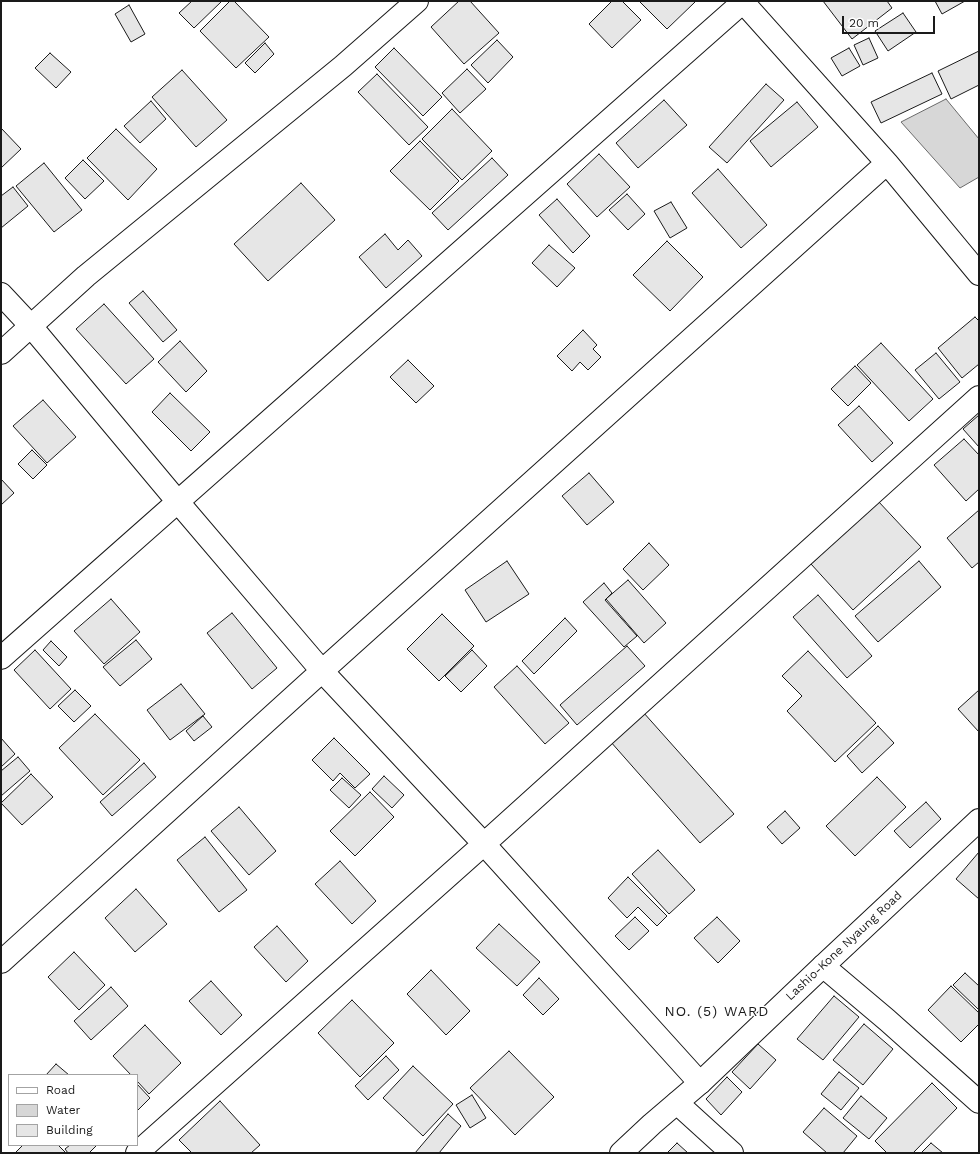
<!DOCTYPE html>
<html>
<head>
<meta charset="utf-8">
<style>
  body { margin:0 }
  #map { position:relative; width:980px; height:1154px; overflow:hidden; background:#fff; font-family:"Work Sans",sans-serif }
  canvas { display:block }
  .frame { position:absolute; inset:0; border:2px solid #1a1a1a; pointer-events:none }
  .legend { position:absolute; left:8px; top:1074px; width:130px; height:72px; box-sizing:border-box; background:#fff; border:1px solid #a3a3a3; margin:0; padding:5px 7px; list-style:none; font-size:12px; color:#1a1a1a }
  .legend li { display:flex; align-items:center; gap:8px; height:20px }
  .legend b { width:20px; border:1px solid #a3a3a3 }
  .scale { position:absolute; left:842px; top:16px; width:93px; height:18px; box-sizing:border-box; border:2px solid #1a1a1a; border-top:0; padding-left:5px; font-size:12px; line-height:14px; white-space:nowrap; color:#1a1a1a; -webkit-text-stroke:3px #fff; paint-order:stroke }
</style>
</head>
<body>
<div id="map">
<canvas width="980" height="1154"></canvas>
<div class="frame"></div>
<ul class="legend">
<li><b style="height:5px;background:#fff"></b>Road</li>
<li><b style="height:11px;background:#d7d7d7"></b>Water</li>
<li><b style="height:11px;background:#e6e6e6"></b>Building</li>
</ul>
<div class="scale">20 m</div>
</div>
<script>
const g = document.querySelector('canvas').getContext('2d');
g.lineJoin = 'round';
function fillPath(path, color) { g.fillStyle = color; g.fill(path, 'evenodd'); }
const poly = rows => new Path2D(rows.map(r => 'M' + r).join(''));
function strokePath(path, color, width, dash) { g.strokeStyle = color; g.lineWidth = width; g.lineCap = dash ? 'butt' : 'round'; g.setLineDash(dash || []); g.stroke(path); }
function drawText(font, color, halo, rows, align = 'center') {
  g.font = font + ' "Work Sans",sans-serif'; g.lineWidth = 3; g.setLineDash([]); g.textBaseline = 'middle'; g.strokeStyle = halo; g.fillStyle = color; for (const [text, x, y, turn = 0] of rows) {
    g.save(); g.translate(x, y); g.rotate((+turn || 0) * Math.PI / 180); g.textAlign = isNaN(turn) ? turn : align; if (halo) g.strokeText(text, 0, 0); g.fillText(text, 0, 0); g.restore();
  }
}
const water = poly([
  [946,99,979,139,979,177,960,188,901,122,946,99]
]);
const building = poly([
  [192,1,222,1,194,28,179,13,192,1],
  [230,1,234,1,269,37,236,68,200,31,230,1],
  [459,1,470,1,499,33,464,64,431,27,459,1],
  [612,1,622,1,641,20,612,48,589,24,612,1],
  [639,1,694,1,695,2,667,29,639,1],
  [823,1,887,1,892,8,852,39,823,1],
  [935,1,965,1,942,14,935,1],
  [129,5,145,34,131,42,115,14,129,5],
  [903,13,916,32,888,51,875,31,903,13],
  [869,38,878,58,863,65,854,45,869,38],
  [497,40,513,57,488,83,471,65,497,40],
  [265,43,274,54,255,73,245,63,265,43],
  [394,48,442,97,423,116,375,67,394,48],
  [849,48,860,66,842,76,831,58,849,48],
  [979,51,979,85,951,99,938,71,979,51],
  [50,53,71,72,56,88,35,68,50,53],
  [467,69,486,89,460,113,442,93,467,69],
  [182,70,227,120,196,147,152,97,182,70],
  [932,73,942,94,881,123,871,102,932,73],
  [377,74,428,127,409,145,358,92,377,74],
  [766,84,784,100,727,163,709,147,766,84],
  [664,100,687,125,638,168,616,143,664,100],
  [151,101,166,119,140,143,124,126,151,101],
  [797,102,818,127,771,167,750,141,797,102],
  [452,109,492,151,462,180,422,139,452,109],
  [1,128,21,149,1,168,1,128],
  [116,129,157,169,128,200,87,158,116,129],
  [420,141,459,181,430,210,390,171,420,141],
  [599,154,630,187,597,217,567,184,599,154],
  [492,158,508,175,448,230,432,213,492,158],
  [83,160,104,181,85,199,65,178,83,160],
  [44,163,82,210,54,232,16,186,44,163],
  [718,169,767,225,741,248,692,193,718,169],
  [301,183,335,220,268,281,234,244,301,183],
  [13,187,28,206,1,228,1,196,13,187],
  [627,194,645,214,628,230,609,210,627,194],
  [557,199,590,236,573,253,539,215,557,199],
  [671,202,687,228,670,238,654,211,671,202],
  [385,234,398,250,408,240,422,256,386,288,359,257,385,234],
  [667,241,703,277,670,311,633,275,667,241],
  [549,245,575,268,557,287,532,263,549,245],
  [143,291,177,330,163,342,129,303,143,291],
  [104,304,154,359,126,384,76,329,104,304],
  [975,317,979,321,979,364,962,378,938,348,975,317],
  [583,330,597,345,593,349,601,357,588,370,580,362,572,371,557,356,583,330],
  [180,341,207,371,186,392,158,362,180,341],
  [881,343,933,399,909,421,857,365,881,343],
  [936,353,960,382,939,399,915,370,936,353],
  [408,360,434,386,416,403,390,377,408,360],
  [855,366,871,383,848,406,831,389,855,366],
  [170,393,210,432,191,451,152,412,170,393],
  [43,400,76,437,47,463,13,426,43,400],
  [859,406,893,443,872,462,838,425,859,406],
  [979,415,979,447,963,429,979,415],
  [964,439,979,455,979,489,966,501,934,465,964,439],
  [32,450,47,465,33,479,18,464,32,450],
  [589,473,614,502,587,525,562,496,589,473],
  [1,479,14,493,1,505,1,479],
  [878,501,921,547,853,610,811,564,878,501],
  [979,510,979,562,972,568,947,538,979,510],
  [649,543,669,565,643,590,623,569,649,543],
  [507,561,529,594,486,622,465,590,507,561],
  [919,561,941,587,878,642,855,616,919,561],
  [628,580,666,623,644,643,606,599,628,580],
  [604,583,612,593,605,600,637,636,624,647,583,602,604,583],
  [818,595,872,656,847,678,793,617,818,595],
  [111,599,140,632,104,664,74,631,111,599],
  [232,613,277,668,252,689,207,633,232,613],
  [442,614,474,646,439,681,407,649,442,614],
  [565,618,577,631,534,674,522,661,565,618],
  [136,640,152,659,120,686,103,667,136,640],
  [51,641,67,657,59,666,43,650,51,641],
  [627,646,645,666,577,725,560,705,627,646],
  [35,650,71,689,50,709,14,670,35,650],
  [472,650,487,666,461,692,445,676,472,650],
  [808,651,876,723,835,762,787,711,802,696,782,676,808,651],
  [517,666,569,723,545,744,494,687,517,666],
  [181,684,205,714,170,740,147,710,181,684],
  [75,690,91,706,74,722,58,706,75,690],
  [979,690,979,732,958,709,979,690],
  [643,712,734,814,700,843,610,741,643,712],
  [95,714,140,760,103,795,59,748,95,714],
  [203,716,212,727,194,741,186,731,203,716],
  [878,726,894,743,862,773,847,756,878,726],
  [1,738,15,754,1,767,1,738],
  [334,738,370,774,355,788,340,773,333,781,312,760,334,738],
  [18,757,30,771,1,796,1,771,18,757],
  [144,763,156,777,112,816,100,802,144,763],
  [31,774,53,797,22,825,1,803,31,774],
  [384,776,404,795,392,808,372,789,384,776],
  [877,777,906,807,855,856,826,826,877,777],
  [342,778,361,795,349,808,330,790,342,778],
  [370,792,394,817,355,856,330,831,370,792],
  [926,802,941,819,910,848,894,831,926,802],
  [239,807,276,851,249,875,211,831,239,807],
  [785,811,800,828,782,844,767,827,785,811],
  [205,837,247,890,219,912,177,860,205,837],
  [658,850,695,890,669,914,632,874,658,850],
  [979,852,979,899,956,879,979,852],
  [340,861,376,901,352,924,315,884,340,861],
  [628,877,667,916,657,926,638,907,627,918,608,898,628,877],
  [136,889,167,924,135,952,105,918,136,889],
  [635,917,649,931,629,950,615,936,635,917],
  [717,917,740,941,718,963,694,938,717,917],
  [499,924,540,962,517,986,476,948,499,924],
  [277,926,308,961,286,982,254,947,277,926],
  [74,952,105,985,79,1010,48,977,74,952],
  [431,970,470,1011,446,1035,407,994,431,970],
  [965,973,979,986,979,1010,953,985,965,973],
  [539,978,559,999,543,1015,523,995,539,978],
  [211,981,242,1015,221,1035,189,1001,211,981],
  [951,986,979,1013,979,1024,961,1042,928,1010,951,986],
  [111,987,128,1006,91,1040,74,1021,111,987],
  [834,996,859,1017,823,1060,797,1039,834,996],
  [352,1000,394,1043,360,1077,318,1033,352,1000],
  [864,1024,893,1049,863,1085,833,1060,864,1024],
  [145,1025,181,1063,149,1094,137,1081,137,1075,131,1075,113,1056,145,1025],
  [758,1044,776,1060,750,1089,732,1072,758,1044],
  [509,1051,554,1097,515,1135,470,1088,509,1051],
  [386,1056,399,1070,368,1100,355,1086,386,1056],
  [56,1064,69,1075,46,1075,56,1064],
  [413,1066,453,1104,423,1136,383,1098,413,1066],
  [839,1072,859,1088,841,1110,821,1094,839,1072],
  [727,1077,742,1092,721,1115,706,1099,727,1077],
  [932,1083,957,1108,913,1153,887,1153,875,1141,932,1083],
  [137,1084,150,1098,137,1111,137,1084],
  [472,1095,486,1118,470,1128,456,1105,472,1095],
  [861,1096,887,1118,869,1139,843,1118,861,1096],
  [220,1101,260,1145,251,1153,192,1153,179,1140,220,1101],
  [824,1108,857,1136,843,1153,827,1153,803,1132,824,1108],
  [448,1114,461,1126,439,1153,415,1153,448,1114],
  [677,1143,688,1153,667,1153,677,1143],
  [931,1143,943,1153,921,1153,931,1143],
  [23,1145,58,1145,65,1152,64,1153,15,1153,23,1145],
  [70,1145,95,1145,96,1146,89,1153,68,1153,65,1149,70,1145]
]);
const minor = poly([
  [742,1,887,163,979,274],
  [1,294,30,325,178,502,322,671,484,844,700,1083],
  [1,353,86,276,343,66,417,1],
  [1,658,743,2],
  [1,962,322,671,887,163],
  [823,966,887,1020,979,1102],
  [677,1103,732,1153],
  [137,1153,484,844,979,397]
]);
const major = poly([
  [621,1153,652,1124,700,1083,823,966,979,820]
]);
const streetNames = [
  ["Lashio-Kone Nyaung Road",844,946,-43]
];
const quarterNames = [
  ["NO. (5) WARD",717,1012]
];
fillPath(water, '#d7d7d7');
strokePath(water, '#6a6a6a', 1);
fillPath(building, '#e6e6e6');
strokePath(building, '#1a1a1a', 1);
strokePath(minor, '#1a1a1a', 24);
strokePath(major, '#1a1a1a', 24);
strokePath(minor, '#fff', 22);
strokePath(major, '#fff', 22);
drawText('12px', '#1a1a1a', '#fff', streetNames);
g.letterSpacing = '1px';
drawText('14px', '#1a1a1a', '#fff', quarterNames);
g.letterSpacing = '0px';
</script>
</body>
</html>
